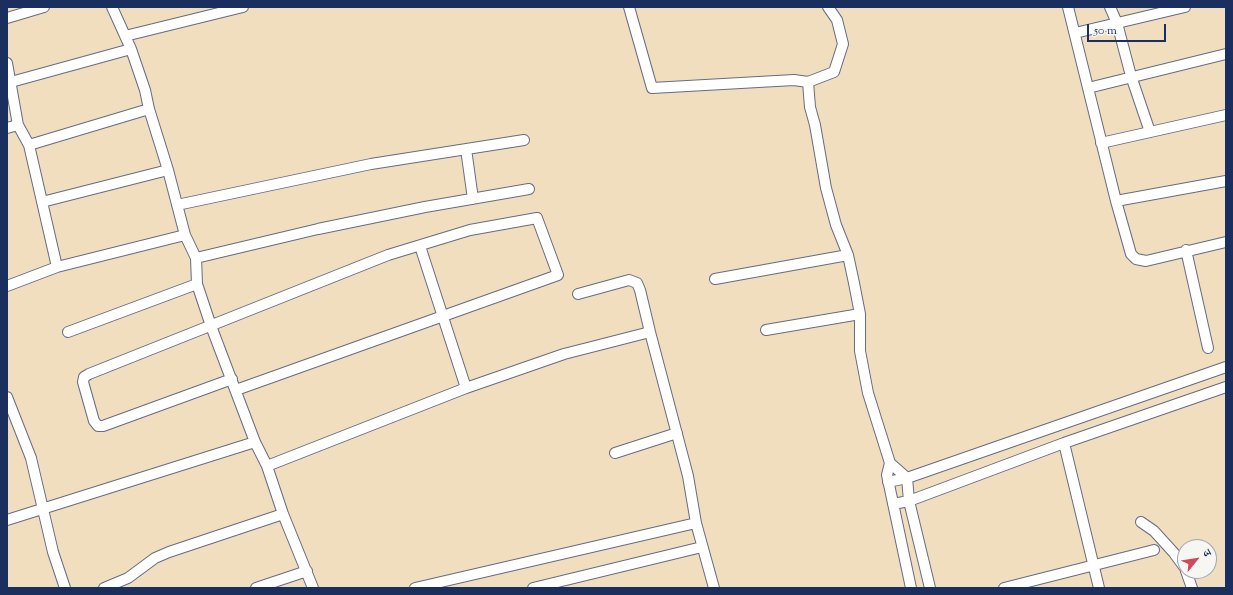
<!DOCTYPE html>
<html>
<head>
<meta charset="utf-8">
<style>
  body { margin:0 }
  #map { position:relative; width:1233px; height:595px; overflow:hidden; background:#f1debf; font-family:"Sorts Mill Goudy","Noto Serif Devanagari",serif }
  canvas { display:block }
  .frame { position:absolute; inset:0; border:8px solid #1b2f5e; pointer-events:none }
  .north { position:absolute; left:1177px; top:539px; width:40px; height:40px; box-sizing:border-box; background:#f6f6f2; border:1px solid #9ea6b7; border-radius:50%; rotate:60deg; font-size:11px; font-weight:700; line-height:16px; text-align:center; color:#1b2f5e }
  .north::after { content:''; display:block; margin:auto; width:14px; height:18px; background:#d1495b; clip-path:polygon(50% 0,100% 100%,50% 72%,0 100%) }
  .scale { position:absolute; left:1087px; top:24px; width:79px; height:18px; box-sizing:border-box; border:2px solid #1b2f5e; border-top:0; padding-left:5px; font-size:12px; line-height:14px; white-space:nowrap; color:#1b2f5e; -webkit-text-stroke:3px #f6f6f2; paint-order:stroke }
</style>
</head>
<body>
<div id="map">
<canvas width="1233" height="595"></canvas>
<div class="frame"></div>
<div class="north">उ</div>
<div class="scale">50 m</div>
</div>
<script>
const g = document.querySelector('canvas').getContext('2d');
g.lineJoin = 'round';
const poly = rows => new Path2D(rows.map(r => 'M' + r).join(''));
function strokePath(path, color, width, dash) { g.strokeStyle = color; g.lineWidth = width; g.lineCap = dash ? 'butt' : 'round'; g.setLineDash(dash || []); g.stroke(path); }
const minor = poly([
  [112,7,131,49,145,90,149,109,168,170,185,235],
  [629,7,652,88,794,80,808,82],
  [828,7,837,20,843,44,834,72,808,82,810,107,815,125,826,188,836,225,848,255,854,283,860,314,860,351,868,393,890,463,907,478,909,501,930,588],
  [1068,7,1116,201,1131,254,1136,259,1146,261,1226,242],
  [1110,7,1117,23,1131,76,1150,132],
  [7,18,44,7],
  [1075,33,1185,7],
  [125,36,243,7],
  [7,63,18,125,29,145,57,267],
  [11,82,131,49],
  [1088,88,1226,54],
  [7,128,18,125],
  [1101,143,1226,115],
  [29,145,149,109],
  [466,149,473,199],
  [1116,201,1226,181],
  [42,202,168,170],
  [177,205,371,164,524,140],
  [420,246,466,388],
  [1186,250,1208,348],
  [196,258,318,229,425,207,529,189],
  [715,279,848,255],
  [7,286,57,267,185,235,196,258,197,284,211,326,255,442,267,466,283,514,313,588],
  [578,294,629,280,637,283,640,290,650,332,688,476,696,523,714,588],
  [766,330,860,314],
  [68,332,197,284],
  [232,379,103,426,98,426,94,421,83,382,84,377,89,374,388,255,470,230,537,218,558,275,236,390],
  [7,397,31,458,53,552,65,588],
  [1064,443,1099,588],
  [615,453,677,433],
  [890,463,887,475,911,588],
  [267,466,466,388,564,354,650,332],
  [888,482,907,478,1226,367],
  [893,504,909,501,1064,443,1226,387],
  [7,520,255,442],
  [1141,522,1154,531,1174,553,1185,568],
  [1186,571,1192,588],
  [104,588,128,578,155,558,169,552,283,514],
  [256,588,307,571],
  [415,588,696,523],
  [533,588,702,547],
  [1004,588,1154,550]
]);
strokePath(minor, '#666c80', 12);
strokePath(minor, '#fff', 10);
</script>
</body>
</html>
